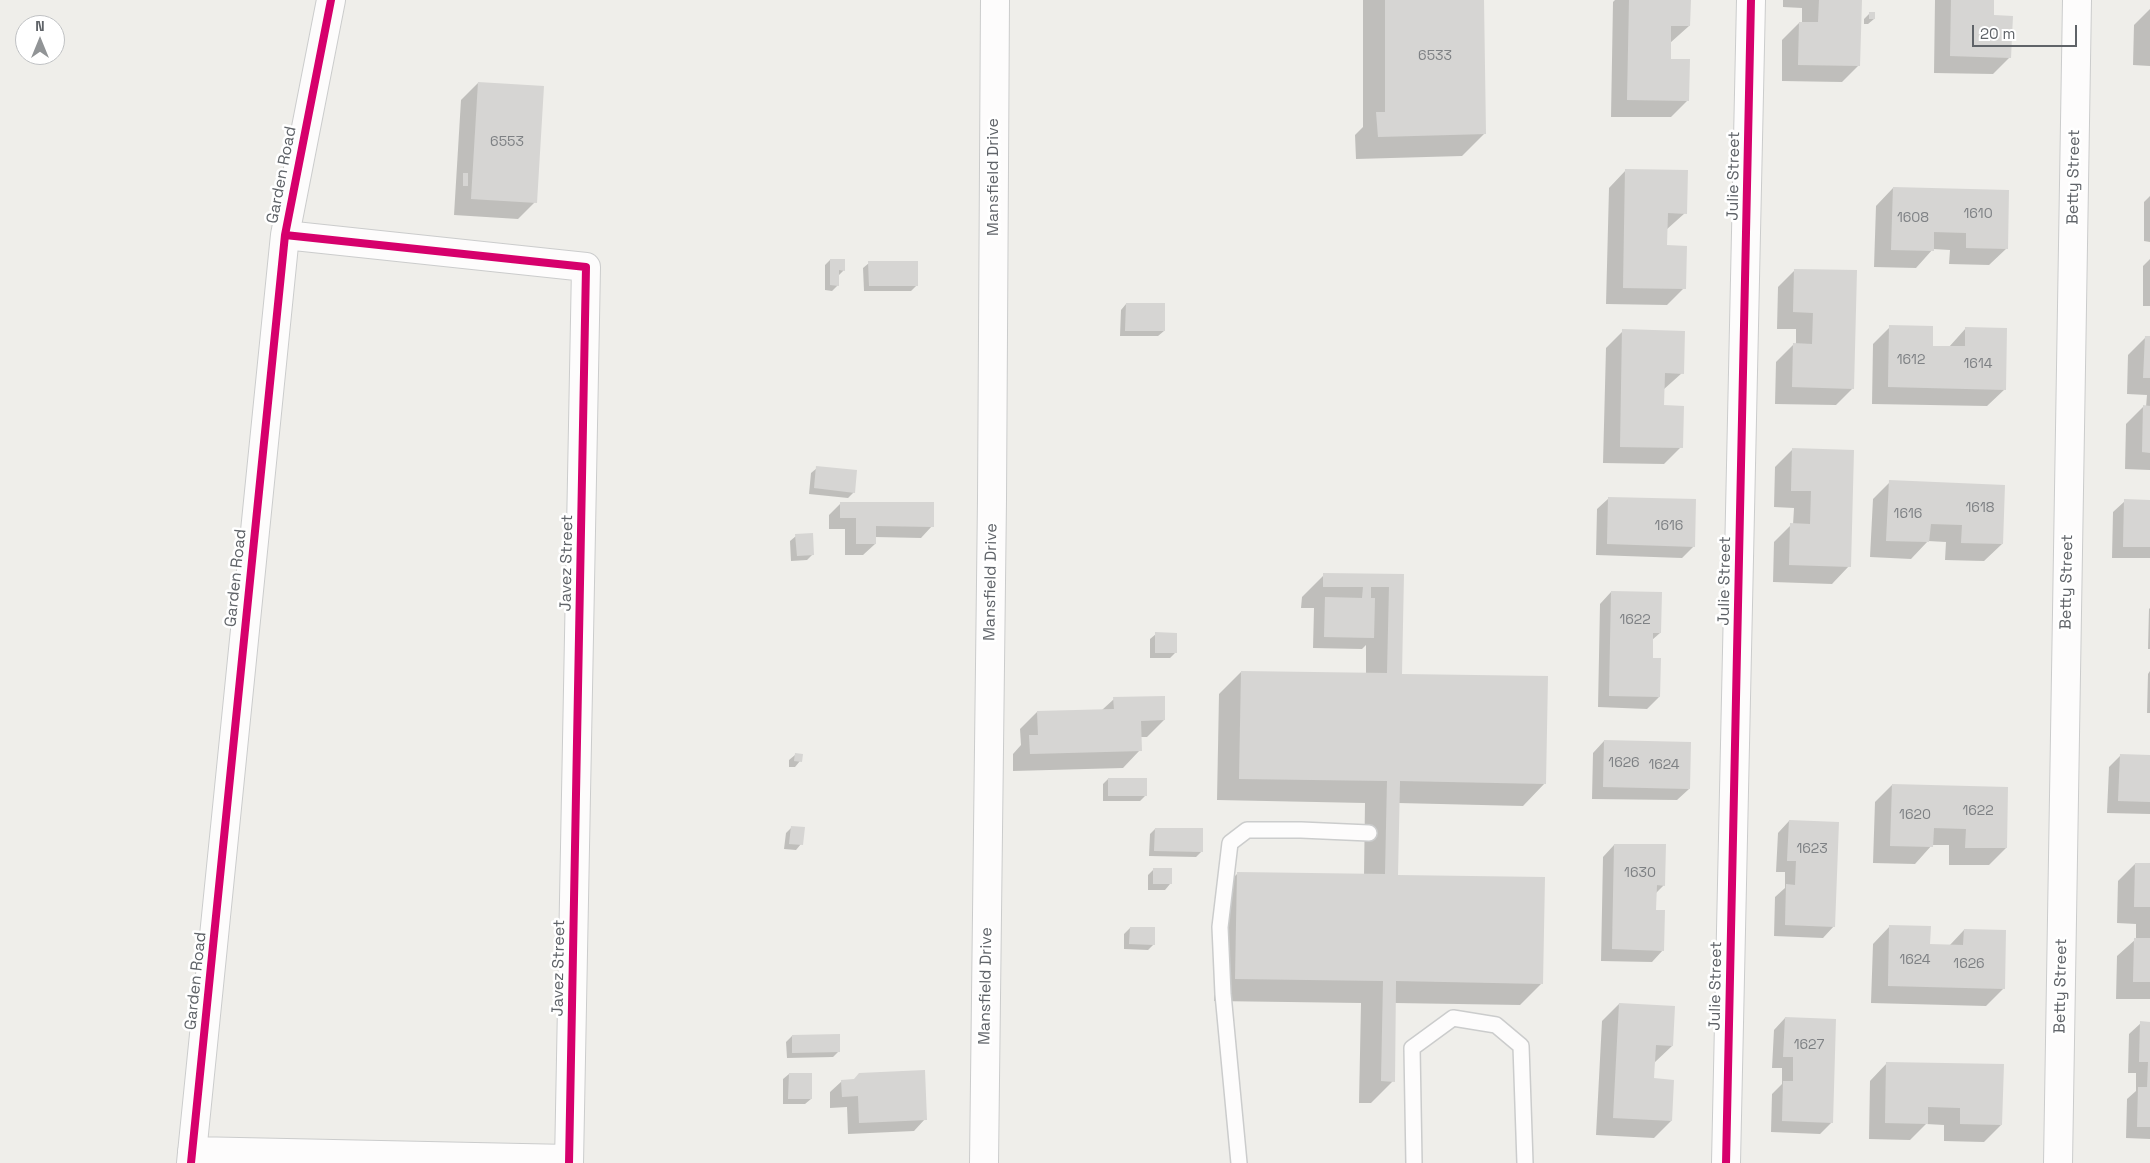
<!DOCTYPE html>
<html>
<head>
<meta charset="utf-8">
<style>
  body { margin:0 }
  #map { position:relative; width:2150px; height:1163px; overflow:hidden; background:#efeeea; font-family:"Space Grotesk",sans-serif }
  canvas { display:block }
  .north { position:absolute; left:15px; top:15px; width:50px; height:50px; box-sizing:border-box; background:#fff; border:1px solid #bfc1c3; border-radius:50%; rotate:0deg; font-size:14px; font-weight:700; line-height:20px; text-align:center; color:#5f6368 }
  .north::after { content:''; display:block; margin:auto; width:18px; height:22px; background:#919496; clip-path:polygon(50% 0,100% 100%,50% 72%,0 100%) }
  .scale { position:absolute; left:1972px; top:25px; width:105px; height:22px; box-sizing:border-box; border:2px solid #5f6368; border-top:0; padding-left:6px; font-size:15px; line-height:18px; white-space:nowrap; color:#5f6368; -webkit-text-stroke:4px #fff; paint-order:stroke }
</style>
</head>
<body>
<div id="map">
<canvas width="2150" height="1163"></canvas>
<div class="north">N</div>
<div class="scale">20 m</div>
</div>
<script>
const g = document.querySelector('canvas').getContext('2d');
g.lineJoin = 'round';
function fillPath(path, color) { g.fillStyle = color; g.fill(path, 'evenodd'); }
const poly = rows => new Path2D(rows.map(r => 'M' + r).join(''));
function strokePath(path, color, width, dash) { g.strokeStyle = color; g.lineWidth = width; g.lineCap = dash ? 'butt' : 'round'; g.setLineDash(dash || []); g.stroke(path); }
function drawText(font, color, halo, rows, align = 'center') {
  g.font = font + ' "Space Grotesk",sans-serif'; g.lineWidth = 5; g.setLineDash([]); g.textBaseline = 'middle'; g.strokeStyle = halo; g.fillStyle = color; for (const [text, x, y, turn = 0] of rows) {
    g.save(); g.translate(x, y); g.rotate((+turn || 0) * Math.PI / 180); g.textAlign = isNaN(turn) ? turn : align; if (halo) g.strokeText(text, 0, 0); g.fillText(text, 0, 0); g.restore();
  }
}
const shadow = poly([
  [1363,0,1483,0,1484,134,1462,156,1356,159,1355,135,1363,127],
  [1615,0,1690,0,1689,26,1670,43,1670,60,1688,100,1671,117,1611,117,1613,2],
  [1783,0,1861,0,1859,65,1842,82,1782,81,1782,40,1799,23,1802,23,1802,8,1783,7],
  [1935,0,1996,0,1993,0,1992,16,2010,57,1993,74,1934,73],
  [2150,9,2150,66,2133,65,2134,25],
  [1870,13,1874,19,1868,24,1864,24,1864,19],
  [478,83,535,202,518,219,454,215,461,100],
  [1626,170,1685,213,1666,230,1666,246,1684,288,1667,305,1606,304,1609,188],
  [1893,188,2007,248,1989,265,1949,264,1950,250,1933,249,1916,268,1874,267,1876,206],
  [2150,196,2150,242,2144,241,2144,202],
  [2150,259,2150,306,2143,306,2143,266],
  [830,260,844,270,838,276,838,285,832,291,825,290,825,265],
  [869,263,917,285,911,291,864,291,863,268],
  [1795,270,1853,388,1836,405,1775,404,1776,362,1793,345,1796,345,1796,329,1777,329,1778,287],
  [1126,304,1164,331,1158,336,1120,336,1121,310],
  [1890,327,1931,347,1949,347,1966,328,2005,389,1987,406,1872,404,1873,344],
  [1623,331,1682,373,1663,390,1663,407,1681,447,1664,464,1603,463,1606,348],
  [2145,338,2150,338,2150,470,2125,469,2126,424,2143,407,2146,407,2147,395,2127,394,2128,355],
  [1792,450,1849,566,1832,584,1773,582,1774,542,1791,525,1793,525,1794,508,1774,507,1775,467],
  [817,468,854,492,848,498,809,494,811,473],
  [1890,482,2002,544,1984,561,1945,560,1946,542,1928,541,1911,559,1870,557,1873,499],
  [1609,498,1694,546,1682,558,1596,555,1597,509],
  [2125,501,2150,501,2150,558,2112,558,2113,512],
  [841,503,932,526,921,538,875,537,875,544,863,555,845,555,845,529,829,529,829,515],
  [796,536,813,554,807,560,791,561,790,541],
  [1324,575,1402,576,1401,675,1545,783,1523,806,1398,803,1397,876,1542,983,1520,1005,1395,1003,1393,1081,1371,1103,1359,1103,1361,1003,1214,1001,1216,895,1238,873,1364,875,1365,803,1217,800,1219,694,1241,672,1366,674,1366,645,1362,649,1313,648,1314,608,1301,608,1302,597],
  [1611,592,1660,633,1652,640,1651,659,1659,697,1647,709,1598,707,1600,604],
  [2150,608,2150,649,2148,649,2149,609],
  [1156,634,1175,653,1170,658,1150,658,1150,639],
  [2150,671,2150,713,2147,713,2148,674],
  [1114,699,1164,720,1147,737,1140,737,1140,750,1123,768,1013,771,1013,754,1021,745,1020,729,1037,712,1102,710],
  [1604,741,1689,789,1677,800,1592,799,1593,753],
  [795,755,800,761,795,767,789,767,789,760],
  [2120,756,2150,756,2150,814,2107,813,2109,767],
  [1108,779,1145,796,1140,801,1103,801,1103,784],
  [1892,785,2006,848,1989,865,1949,865,1949,845,1932,845,1915,864,1873,863,1875,802],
  [1789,821,1834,926,1823,938,1774,936,1775,897,1785,888,1785,872,1776,872,1778,833],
  [792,827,801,844,796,850,784,849,786,833],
  [1155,829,1202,851,1196,857,1149,856,1150,834],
  [1614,845,1664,885,1655,894,1655,911,1663,950,1652,962,1601,961,1603,857],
  [2135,864,2150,865,2150,999,2116,999,2117,956,2136,939,2136,924,2117,923,2118,881],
  [1154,869,1170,884,1165,890,1148,890,1148,875],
  [1890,926,1929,945,1949,946,1964,930,2004,988,1986,1006,1871,1003,1873,944],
  [1130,928,1154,944,1148,950,1124,949,1124,934],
  [1619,1004,1672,1046,1654,1063,1653,1080,1671,1121,1654,1138,1596,1135,1602,1021],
  [1785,1018,1832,1122,1820,1134,1771,1132,1772,1094,1782,1084,1782,1068,1772,1068,1774,1030],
  [2141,1023,2150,1023,2150,1139,2126,1138,2127,1099,2136,1091,2136,1073,2128,1073,2129,1034],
  [792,1036,839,1051,833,1057,787,1058,786,1042],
  [1887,1063,2001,1125,1984,1142,1944,1141,1944,1125,1926,1124,1910,1140,1869,1139,1870,1081],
  [789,1074,811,1099,805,1104,783,1104,783,1079],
  [842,1081,925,1119,914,1131,848,1134,847,1107,830,1108,830,1092]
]);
const building = poly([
  [1385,0,1484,0,1486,134,1378,137,1376,112,1385,112],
  [1629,0,1691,0,1690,26,1671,26,1671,59,1690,59,1689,101,1627,100],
  [1819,0,1862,0,1860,66,1798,65,1799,22,1818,22],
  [1951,0,1994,0,1994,15,2013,16,2011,58,1950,56],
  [1869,12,1875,12,1875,19,1869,19],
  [478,82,544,86,537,203,471,199],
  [1625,169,1688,170,1687,214,1668,213,1667,245,1687,246,1686,289,1623,288],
  [463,173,468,173,468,186,463,186],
  [1893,187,2009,190,2008,249,1966,248,1966,233,1934,232,1934,251,1891,250],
  [830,259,845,259,845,271,839,270,839,286,830,285],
  [868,261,918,261,918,286,869,286],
  [1794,269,1857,270,1854,389,1792,387,1793,343,1812,344,1813,313,1793,312],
  [1126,303,1165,303,1165,331,1125,331],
  [1889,325,1933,326,1933,346,1965,346,1965,327,2007,328,2006,390,1888,387],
  [1622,329,1685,331,1684,374,1665,373,1664,405,1684,406,1683,448,1620,447],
  [2145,336,2150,336,2150,378,2143,378],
  [2143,405,2150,406,2150,453,2142,452],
  [1792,448,1854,450,1851,567,1789,565,1790,523,1810,524,1811,491,1791,491],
  [816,466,857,470,855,493,814,488],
  [1889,480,2005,485,2003,544,1961,543,1962,525,1931,524,1929,542,1886,541],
  [1608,497,1696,499,1695,547,1607,544],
  [2124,499,2150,500,2150,547,2123,547],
  [840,502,934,502,934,527,876,526,876,544,856,544,856,518,840,518],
  [813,533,814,555,797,556,795,534],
  [1323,573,1404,574,1402,674,1548,676,1546,784,1400,781,1398,875,1545,877,1543,984,1396,981,1395,1082,1381,1081,1383,981,1235,979,1237,872,1385,874,1387,781,1239,779,1241,671,1387,673,1389,587,1371,587,1371,598,1375,598,1374,638,1324,637,1325,597,1362,598,1363,587,1323,587],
  [1611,591,1662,592,1661,633,1653,633,1653,658,1661,658,1660,697,1609,696],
  [1155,632,1177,633,1177,653,1155,653],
  [1165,696,1165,720,1141,721,1142,751,1030,754,1029,735,1038,735,1037,711,1114,709,1113,697],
  [1604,740,1691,742,1690,789,1603,787],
  [795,753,803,754,802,762,794,761],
  [2120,754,2150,755,2150,802,2118,801],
  [1108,778,1147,778,1147,796,1108,796],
  [1892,784,2008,787,2007,848,1965,848,1966,829,1934,828,1933,847,1890,846],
  [1789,820,1839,822,1835,927,1785,925,1786,884,1795,885,1796,861,1787,861],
  [791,826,805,827,803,845,789,844],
  [1155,828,1203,828,1203,852,1154,851],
  [1614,844,1666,844,1665,886,1657,885,1656,910,1665,910,1664,951,1612,949],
  [2135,863,2150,863,2150,907,2134,907],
  [1153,868,1172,868,1172,884,1153,884],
  [1889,925,1931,926,1930,944,1963,945,1964,929,2006,930,2005,989,1888,986],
  [1130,927,1155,927,1155,945,1129,944],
  [2134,938,2150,938,2150,982,2133,982],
  [1619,1003,1675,1006,1673,1046,1656,1045,1654,1078,1674,1080,1672,1121,1613,1118],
  [1785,1017,1836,1019,1833,1123,1782,1121,1783,1081,1793,1081,1793,1057,1783,1057],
  [2140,1021,2150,1022,2150,1127,2137,1127,2138,1087,2147,1087,2148,1062,2139,1062],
  [840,1034,840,1052,792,1053,792,1035],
  [1886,1062,2004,1064,2002,1125,1960,1124,1960,1108,1928,1107,1928,1124,1885,1123],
  [925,1070,927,1120,859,1123,858,1096,842,1097,841,1080,854,1079,859,1073],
  [789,1073,812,1073,812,1099,788,1099]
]);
const service = poly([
  [1239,1163,1223,994,1220,927,1230,843,1247,830,1301,830,1369,833],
  [1414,1163,1412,1048,1453,1018,1496,1025,1521,1046,1525,1163]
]);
const minor = poly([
  [285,235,586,267,569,1163],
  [192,1151,569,1159],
  [191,1163,285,235,331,0],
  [984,1163,992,499,995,0],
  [1726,1163,1751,0],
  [2058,1163,2077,0]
]);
const cycleway = poly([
  [285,235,586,267,569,1163],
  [191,1163,285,235,331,0],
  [1726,1163,1751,0]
]);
const numberNames = [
  ["6533",1435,56],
  ["6553",507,142],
  ["1610",1978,214],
  ["1608",1913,218],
  ["1612",1911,360],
  ["1614",1978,364],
  ["1618",1980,508],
  ["1616",1908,514],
  ["1616",1669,526],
  ["1622",1635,620],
  ["1626",1624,763],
  ["1624",1664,765],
  ["1622",1978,811],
  ["1620",1915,815],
  ["1623",1812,849],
  ["1630",1640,873],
  ["1624",1915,960],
  ["1626",1969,964],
  ["1627",1809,1045]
];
const streetNames = [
  ["Garden Road",282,175,-79],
  ["Julie Street",1734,176,-89],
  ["Mansfield Drive",994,177,-90],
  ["Betty Street",2074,177,-89],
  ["Javez Street",567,563,-89],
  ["Garden Road",236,578,-84],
  ["Julie Street",1725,581,-89],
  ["Mansfield Drive",991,582,-89],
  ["Betty Street",2067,582,-89],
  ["Javez Street",559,968,-89],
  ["Garden Road",196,981,-84],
  ["Mansfield Drive",986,986,-89],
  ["Julie Street",1716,986,-89],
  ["Betty Street",2061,986,-89]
];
fillPath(shadow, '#0003');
fillPath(building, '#d6d5d3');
strokePath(service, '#cbcccc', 18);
strokePath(minor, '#cbcccc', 30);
strokePath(service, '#fdfcfc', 15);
strokePath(minor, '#fdfcfc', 28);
strokePath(cycleway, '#d6006c', 8);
drawText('14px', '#7e8184', null, numberNames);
drawText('16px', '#5f6368', '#fff', streetNames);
</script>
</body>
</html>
